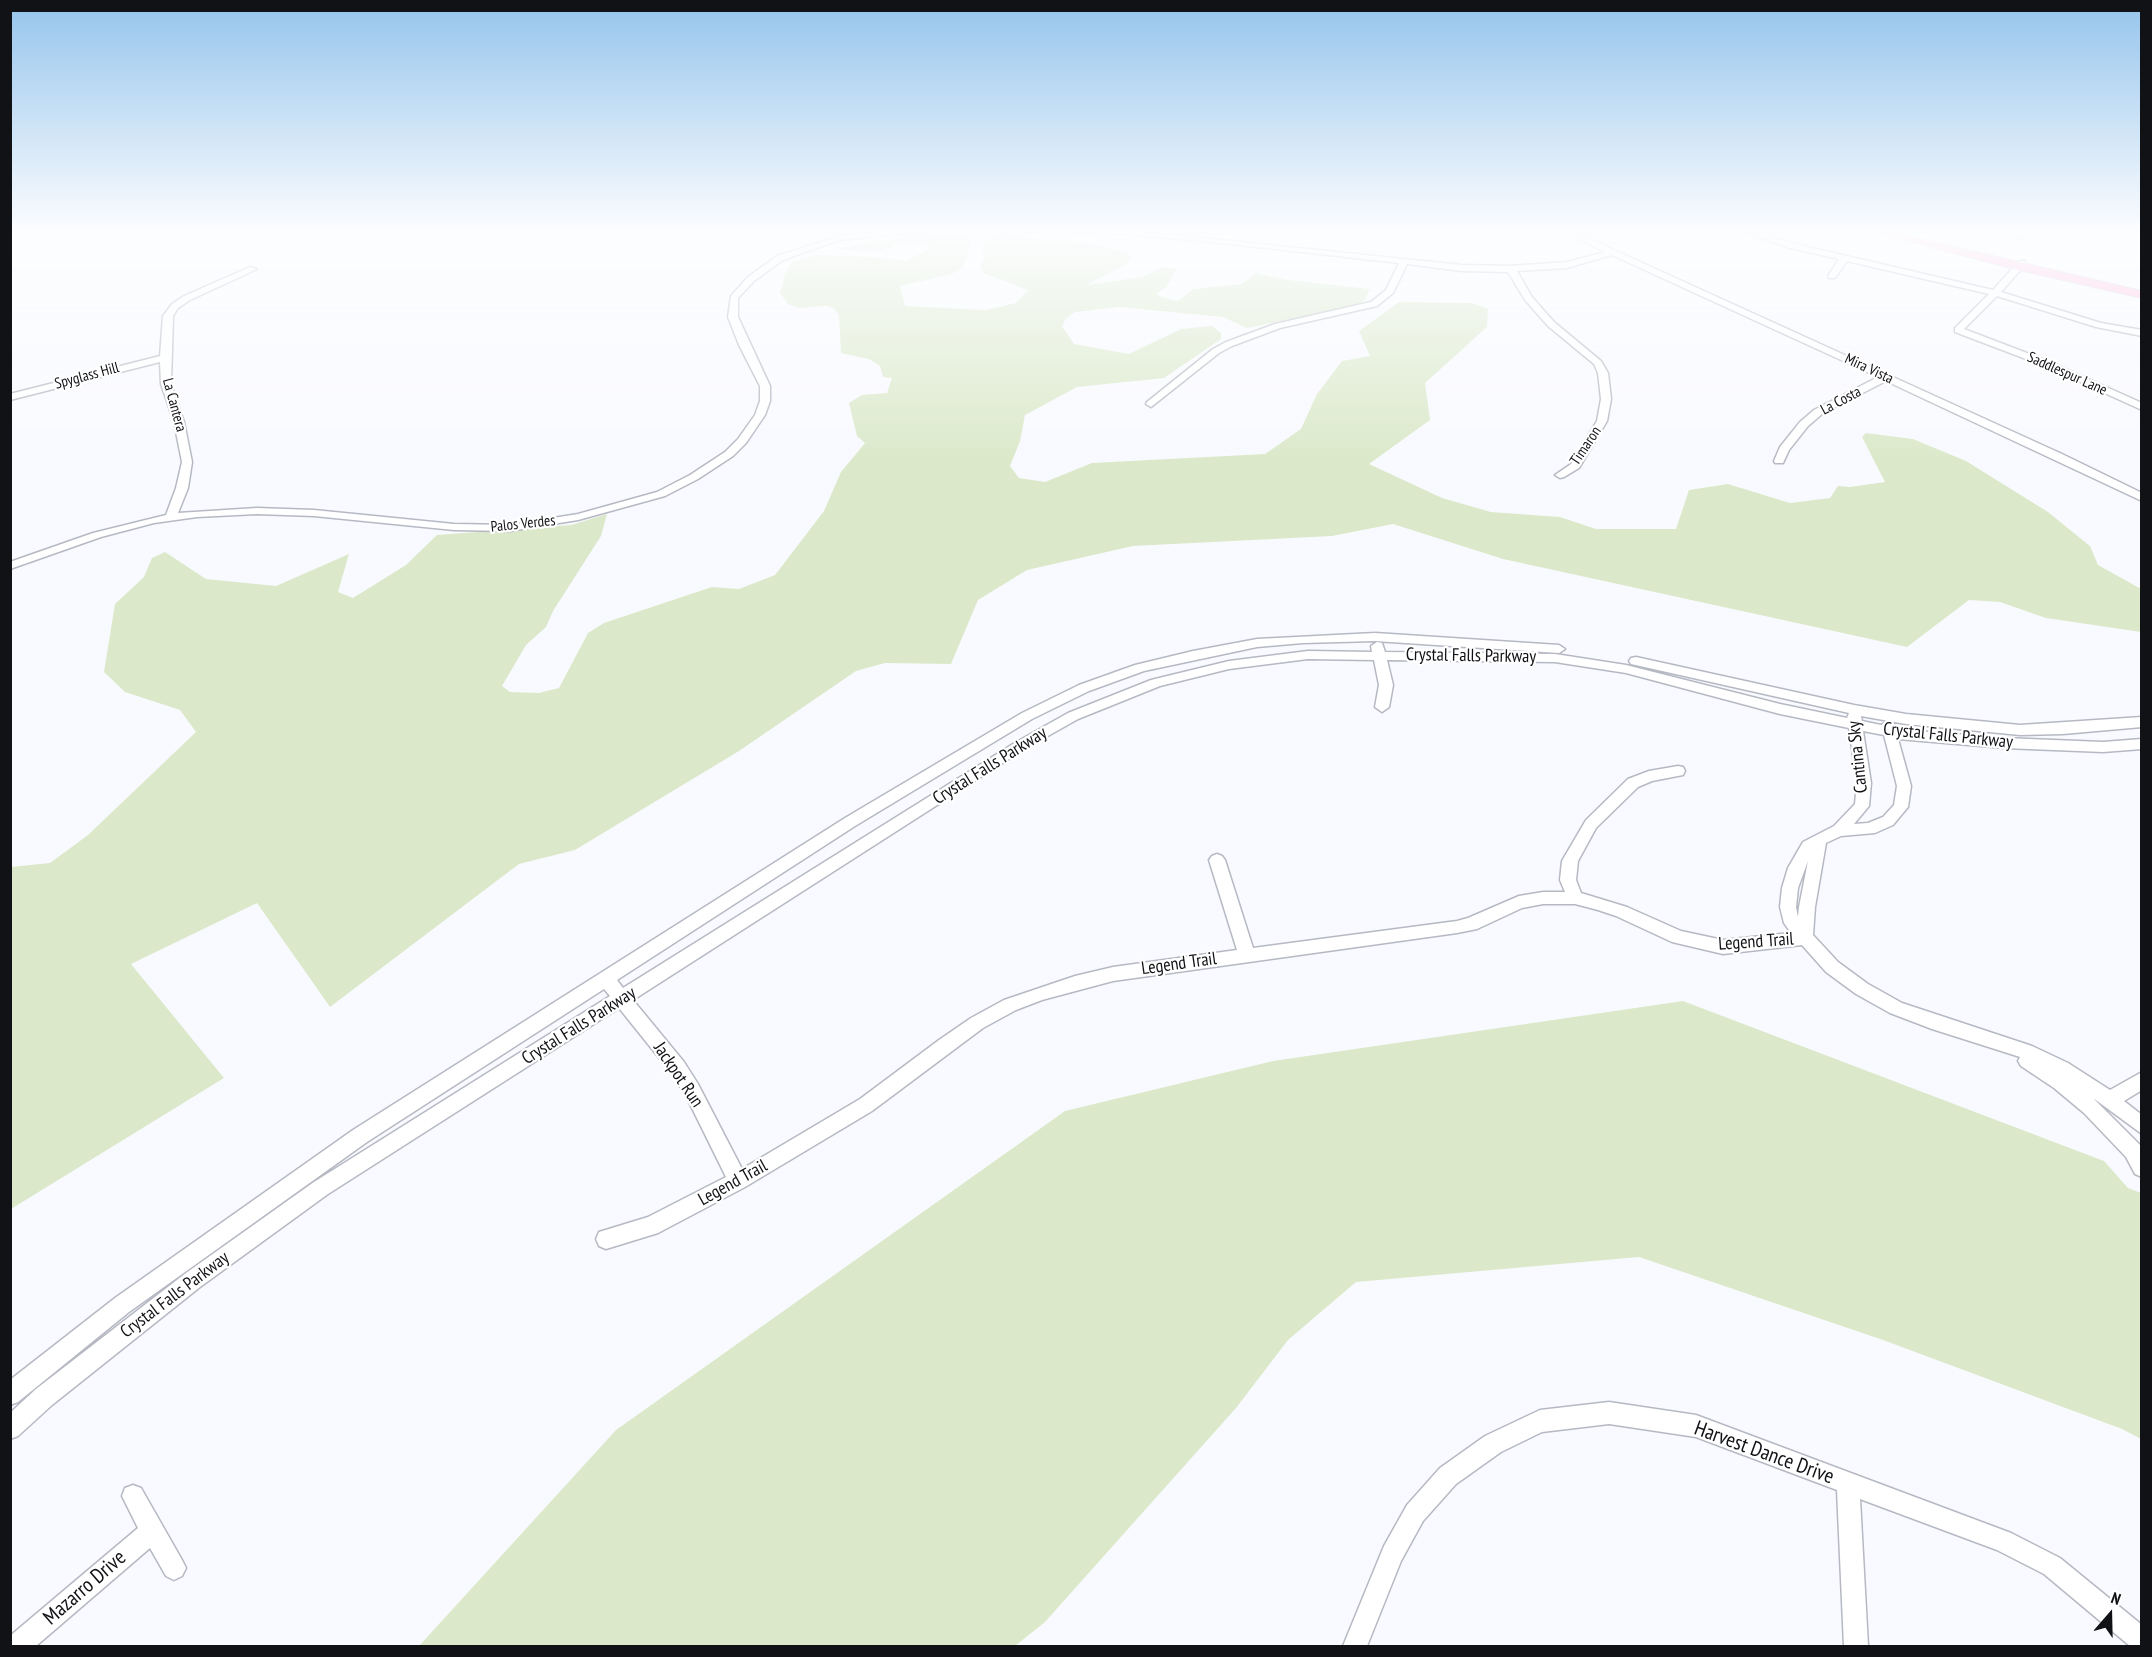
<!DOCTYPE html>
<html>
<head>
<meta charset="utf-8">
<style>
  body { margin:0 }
  #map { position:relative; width:2152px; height:1657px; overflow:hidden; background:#f9faff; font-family:"PT Sans Narrow",sans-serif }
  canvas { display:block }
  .frame { position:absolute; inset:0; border:12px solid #111215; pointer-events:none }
  .north { position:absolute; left:2080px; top:1585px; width:60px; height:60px; -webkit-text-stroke:4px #fff; paint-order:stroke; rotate:20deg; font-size:16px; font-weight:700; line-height:24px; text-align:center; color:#111215 }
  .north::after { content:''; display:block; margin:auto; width:21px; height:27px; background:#111215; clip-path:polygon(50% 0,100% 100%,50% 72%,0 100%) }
</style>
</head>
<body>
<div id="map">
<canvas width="2152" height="1657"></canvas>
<div class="frame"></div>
<div class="north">N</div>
</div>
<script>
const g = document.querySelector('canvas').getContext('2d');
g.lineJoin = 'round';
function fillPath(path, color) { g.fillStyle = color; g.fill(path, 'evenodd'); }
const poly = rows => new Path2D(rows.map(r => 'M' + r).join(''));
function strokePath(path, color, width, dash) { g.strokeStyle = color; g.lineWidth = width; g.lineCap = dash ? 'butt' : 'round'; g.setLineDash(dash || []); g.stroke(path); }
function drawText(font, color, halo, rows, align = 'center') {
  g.font = font + ' "PT Sans Narrow",sans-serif'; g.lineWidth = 4.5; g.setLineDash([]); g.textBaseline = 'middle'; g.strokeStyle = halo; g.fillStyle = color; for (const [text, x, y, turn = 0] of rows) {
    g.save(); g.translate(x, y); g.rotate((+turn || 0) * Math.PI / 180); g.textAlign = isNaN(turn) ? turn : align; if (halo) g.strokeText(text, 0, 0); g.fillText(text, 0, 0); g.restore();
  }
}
const green = poly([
  [940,231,971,236,967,258,963,267,952,274,900,286,905,306,986,310,1016,303,1028,290,983,273,980,266,986,256,982,251,987,238,1002,232,1015,236,1100,245,1129,254,1131,258,1125,265,1086,285,1142,277,1163,267,1177,269,1166,287,1156,294,1164,298,1178,301,1193,289,1241,284,1256,273,1289,280,1370,289,1365,300,1357,306,1247,328,1223,317,1119,307,1075,312,1066,318,1062,326,1074,344,1129,354,1181,329,1212,326,1221,333,1221,339,1164,378,1077,387,1025,415,1020,441,1010,466,1019,478,1045,482,1092,463,1265,454,1301,429,1317,394,1342,361,1370,356,1359,331,1399,302,1472,303,1488,309,1487,327,1425,383,1430,420,1369,464,1442,498,1491,512,1560,517,1596,529,1676,529,1689,490,1728,484,1790,503,1830,498,1838,486,1850,487,1885,482,1862,437,1866,433,1913,439,1966,461,2048,512,2090,546,2098,565,2141,589,2141,632,2046,618,2000,602,1969,600,1907,647,1503,559,1393,524,1332,536,1133,546,1027,570,978,600,951,664,885,663,856,671,739,751,575,850,519,864,330,1007,257,903,131,964,224,1078,11,1209,11,867,50,863,88,835,196,732,180,710,125,692,104,672,115,604,144,577,152,558,165,552,206,579,276,586,349,554,338,592,353,598,406,565,437,535,571,525,607,514,601,536,553,611,546,627,526,645,502,686,510,692,539,693,559,688,588,633,604,623,712,587,739,589,775,575,824,511,841,472,865,443,857,436,849,403,862,395,887,393,892,378,883,377,880,366,869,359,841,353,839,315,833,308,827,306,798,308,788,304,780,293,786,272,792,262,816,255,873,257,906,261,929,249,928,242,899,244,878,252,834,249],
  [1683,1001,2104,1161,2128,1188,2141,1193,2141,1439,2122,1429,1883,1340,1639,1257,1356,1282,1288,1340,1236,1408,1045,1622,1015,1646,419,1646,616,1430,1065,1111,1273,1061]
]);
const minor = poly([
  [905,229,929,229,925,231,841,240,825,245,783,260,754,281,738,298,738,317,770,386,770,401,765,415,746,443,733,456,698,479,665,496,578,520,510,531,454,530,314,516,257,514,197,517,154,523,101,537,10,569,10,562,93,533,166,515,176,488,182,462,174,422,161,384,160,362,10,400,10,394,160,356,163,316,172,304,184,296,250,267,257,269,190,300,178,308,173,316,171,384,184,422,192,462,188,488,178,513,257,508,314,510,454,524,510,525,578,514,657,492,690,475,725,452,738,439,755,415,760,401,760,386,739,345,728,317,731,296,748,277,777,256,840,236,905,229],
  [1041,229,1125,230,1462,265,1511,266,1567,262,1605,252,1558,229,1568,229,2062,454,2142,493,2142,501,1886,381,1822,414,1808,426,1789,450,1783,463,1775,463,1774,461,1780,447,1800,422,1814,410,1878,377,1612,255,1567,268,1517,271,1532,297,1554,322,1601,361,1608,373,1611,399,1607,421,1579,468,1564,477,1560,478,1555,475,1571,464,1597,421,1601,399,1598,373,1594,364,1548,326,1525,300,1508,272,1462,271,1407,264,1393,293,1377,306,1280,328,1232,346,1219,353,1151,407,1146,404,1147,402,1213,349,1226,342,1275,324,1371,302,1386,290,1399,263,1212,242,1125,234,1045,231,1041,229],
  [1737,229,1748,229,1795,244,1993,290,2019,261,2025,261,2025,265,2001,292,2101,323,2142,330,2142,336,2096,327,1997,296,1964,329,2053,363,2142,403,2142,410,2047,367,1955,332,1955,328,1989,294,1847,261,1835,278,1829,278,1828,276,1839,259,1790,248,1737,229],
  [2009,229,2018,229,2028,236,2021,238,2009,229],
  [1375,633,1559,645,1565,649,1559,653,1375,641,1303,643,1257,647,1144,671,1089,691,1032,719,855,826,617,980,623,988,1013,744,1068,713,1151,680,1229,661,1308,651,1372,652,1371,646,1377,642,1382,643,1385,652,1555,654,1626,665,1780,704,1847,718,1849,713,1631,664,1629,661,1631,658,1636,657,1854,705,1906,714,2020,725,2142,717,2142,727,2063,734,2020,735,1906,724,1861,716,1862,721,1881,725,1888,721,1893,723,1896,728,1904,730,2004,738,2103,742,2142,739,2142,749,2103,752,2004,748,1898,739,1911,786,1908,807,1893,825,1875,833,1841,836,1826,843,1815,907,1813,935,1838,962,1868,984,1902,1003,2032,1046,2068,1063,2110,1090,2142,1072,2142,1090,2124,1101,2142,1115,2142,1134,2093,1098,2140,1145,2142,1177,2135,1174,2126,1157,2084,1113,2054,1088,2021,1066,2018,1061,2020,1057,1932,1029,1890,1013,1856,994,1826,972,1802,945,1723,954,1672,942,1616,916,1598,910,1575,904,1543,904,1522,908,1477,929,1457,933,1113,981,1042,1000,1016,1010,983,1028,872,1111,745,1187,658,1233,606,1249,599,1246,596,1239,599,1232,648,1217,726,1177,686,1096,672,1074,619,1008,328,1194,200,1287,52,1405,18,1436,10,1439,10,1413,36,1389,186,1273,314,1182,610,996,604,989,367,1142,129,1312,18,1402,10,1405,10,1380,115,1298,353,1130,845,818,1022,713,1079,685,1135,665,1193,651,1257,639,1375,633],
  [1308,659,1374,660,1379,685,1375,707,1382,712,1389,707,1393,685,1387,660,1555,662,1626,673,1780,714,1849,728,1857,783,1855,804,1834,826,1803,842,1788,868,1782,888,1780,907,1784,923,1791,933,1723,940,1681,931,1627,907,1581,893,1576,880,1578,861,1596,828,1638,787,1652,781,1683,775,1685,771,1683,767,1678,766,1649,771,1628,779,1586,820,1562,861,1560,880,1565,892,1543,892,1519,896,1468,918,1457,921,1253,948,1225,860,1222,856,1217,854,1212,856,1209,860,1237,950,1113,967,1075,976,1004,1000,971,1018,939,1040,860,1099,742,1169,698,1084,684,1062,633,1000,1023,750,1078,719,1160,686,1229,669,1308,659],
  [1863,731,1884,735,1897,786,1894,805,1883,817,1868,823,1854,824,1869,806,1871,783,1863,731],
  [1808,861,1799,907,1798,917,1796,907,1798,888,1808,861],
  [1609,1402,1696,1415,2011,1533,2060,1558,2142,1625,2142,1646,2130,1646,2044,1574,1997,1550,1860,1499,1868,1646,1844,1646,1837,1490,1696,1437,1609,1424,1542,1432,1501,1452,1456,1484,1423,1521,1401,1561,1367,1646,1343,1646,1384,1546,1407,1505,1440,1468,1485,1436,1540,1410,1609,1402],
  [133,1485,141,1488,182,1560,186,1568,182,1576,174,1580,166,1576,150,1548,36,1646,10,1646,10,1636,138,1528,122,1496,125,1488,133,1485]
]);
const major = poly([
  [1863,229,1879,229,2142,291,2142,298,2014,269,1863,229]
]);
const farStreetnames = [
  ["Mira Vista",1869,369,25],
  ["Saddlespur Lane",2067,374,24],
  ["Spyglass Hill",87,376,-15],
  ["La Costa",1841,401,-28],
  ["La Cantera",174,405,75],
  ["Timaron",1586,446,-56],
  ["Palos Verdes",523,524,-6]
];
const streetNames = [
  ["Crystal Falls Parkway",1471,656,1],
  ["Crystal Falls Parkway",1948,736,6],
  ["Cantina Sky",1858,757,-96],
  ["Crystal Falls Parkway",990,766,-32],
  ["Legend Trail",1756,942,-4],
  ["Legend Trail",1179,964,-8],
  ["Crystal Falls Parkway",579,1026,-32],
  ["Jackpot Run",678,1075,56],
  ["Legend Trail",733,1183,-29],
  ["Crystal Falls Parkway",175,1295,-37]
];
const nearStreetnames = [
  ["Harvest Dance Drive",1764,1453,20],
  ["Mazarro Drive",85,1588,-41]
];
fillPath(green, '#dbe9ca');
strokePath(minor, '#b6b9c3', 3);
strokePath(major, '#d4d4d5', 2);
fillPath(minor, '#fff');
fillPath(major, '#ffb9da');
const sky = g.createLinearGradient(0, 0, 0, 461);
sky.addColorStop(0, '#95c4ec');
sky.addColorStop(0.5, '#fcfdff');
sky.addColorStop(1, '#fcfdff00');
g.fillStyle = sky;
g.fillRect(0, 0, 2152, 461);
drawText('15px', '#111215', '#fff', farStreetnames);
drawText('18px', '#111215', '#fff', streetNames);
drawText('21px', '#111215', '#fff', nearStreetnames);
</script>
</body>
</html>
